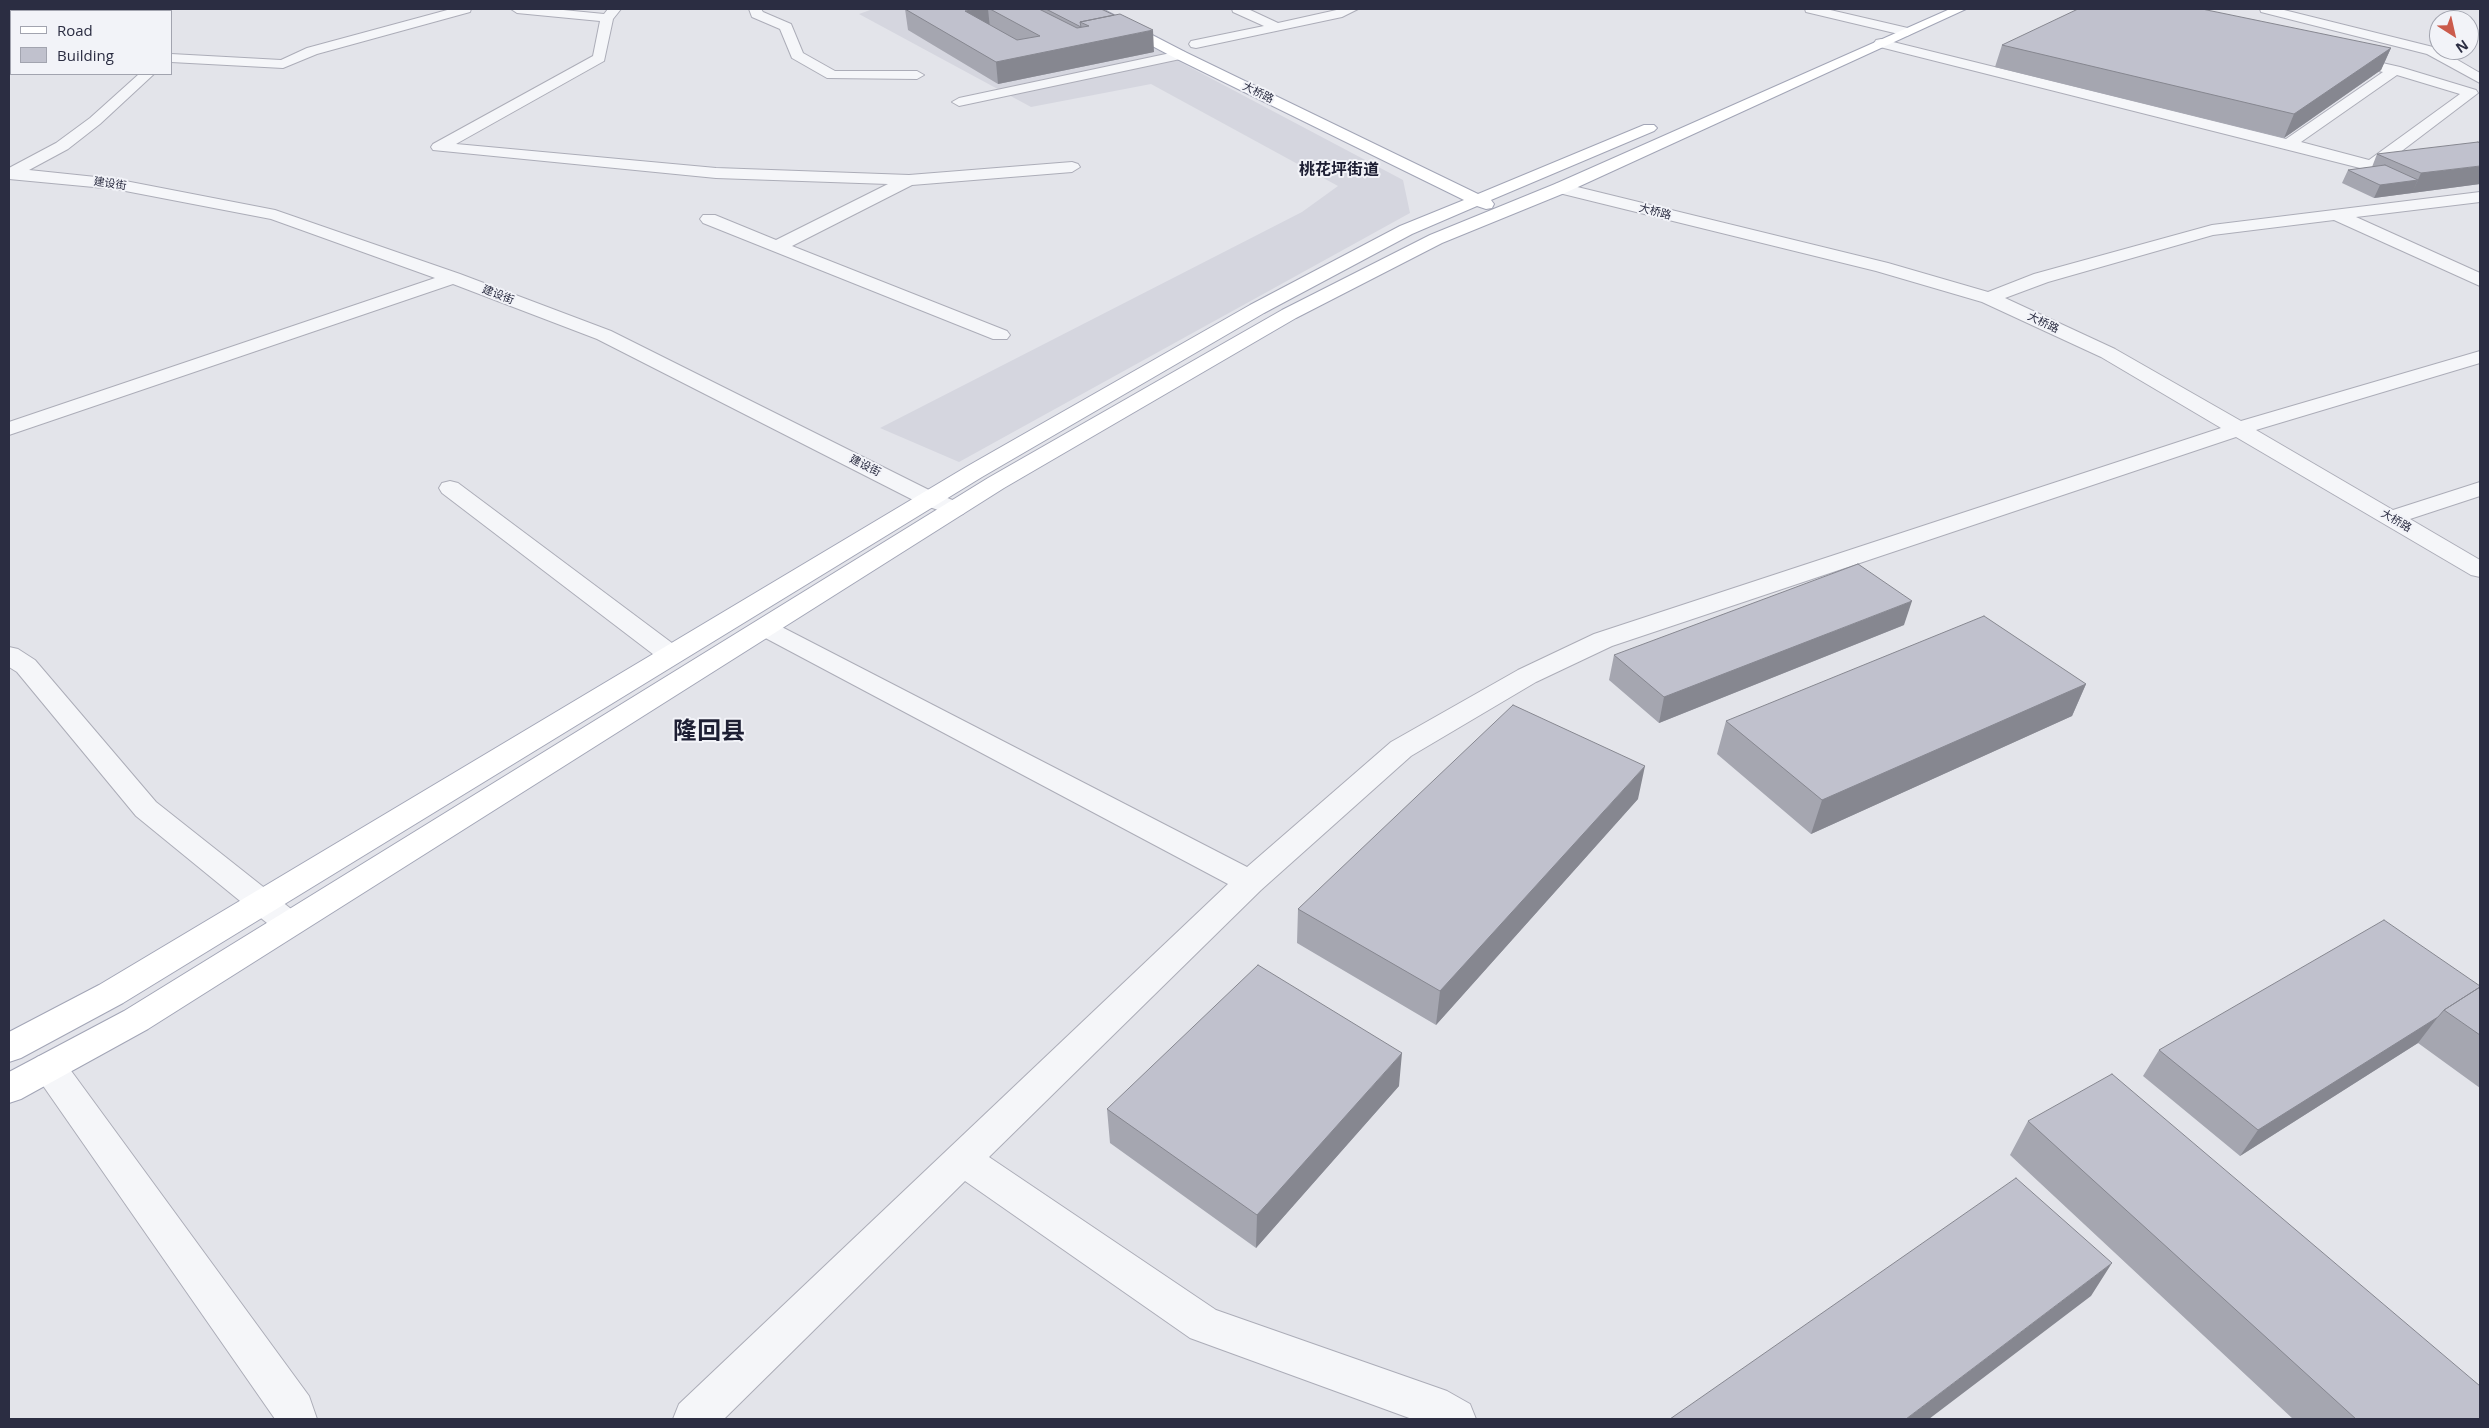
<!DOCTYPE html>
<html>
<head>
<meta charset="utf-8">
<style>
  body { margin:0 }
  #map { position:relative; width:2489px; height:1428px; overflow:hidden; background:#e3e4ea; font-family:"Open Sans",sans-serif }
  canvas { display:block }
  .frame { position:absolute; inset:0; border:10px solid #2b2d42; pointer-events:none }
  .legend { position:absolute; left:10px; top:10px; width:162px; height:65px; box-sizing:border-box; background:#f2f3f8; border:1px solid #a2a4af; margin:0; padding:6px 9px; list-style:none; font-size:15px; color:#2b2d42 }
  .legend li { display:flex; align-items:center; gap:10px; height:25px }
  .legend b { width:25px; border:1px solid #a2a4af }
  .north { position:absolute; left:2429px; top:10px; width:50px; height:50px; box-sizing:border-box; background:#f2f3f8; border:1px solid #a2a4af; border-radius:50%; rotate:145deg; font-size:14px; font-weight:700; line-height:20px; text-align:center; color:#2b2d42 }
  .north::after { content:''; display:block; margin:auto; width:18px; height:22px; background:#cb5b4c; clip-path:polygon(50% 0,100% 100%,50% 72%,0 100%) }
</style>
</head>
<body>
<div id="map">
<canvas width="2489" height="1428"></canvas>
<div class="frame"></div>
<ul class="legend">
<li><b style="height:6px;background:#fff"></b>Road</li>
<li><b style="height:14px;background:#c0c1cd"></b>Building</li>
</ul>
<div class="north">N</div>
</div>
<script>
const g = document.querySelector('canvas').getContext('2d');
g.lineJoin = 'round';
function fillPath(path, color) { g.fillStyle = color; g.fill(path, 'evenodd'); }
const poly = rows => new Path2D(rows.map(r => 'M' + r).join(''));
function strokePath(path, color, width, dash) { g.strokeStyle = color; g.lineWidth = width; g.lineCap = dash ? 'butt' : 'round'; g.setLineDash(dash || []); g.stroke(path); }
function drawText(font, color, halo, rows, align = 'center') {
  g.font = font + ' "Open Sans","Noto Sans SC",sans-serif'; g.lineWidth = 4; g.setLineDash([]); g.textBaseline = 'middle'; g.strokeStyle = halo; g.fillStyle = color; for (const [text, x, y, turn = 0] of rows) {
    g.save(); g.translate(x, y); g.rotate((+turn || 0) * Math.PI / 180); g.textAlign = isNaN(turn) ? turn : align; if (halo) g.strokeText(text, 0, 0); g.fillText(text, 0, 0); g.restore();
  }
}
const built = poly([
  [873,9,1080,9,1403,180,1410,213,959,462,880,428,1302,212,1338,186,1151,84,1031,107,859,14]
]);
const minor = poly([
  [100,9,112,9,112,11,100,11,100,9],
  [451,9,471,9,470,12,317,54,283,68,171,62,171,54,281,60,307,48,451,9],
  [511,9,553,9,604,14,608,9,621,9,613,19,604,61,456,144,716,168,909,175,1072,162,1078,164,1080,167,1072,172,912,185,792,246,1007,331,1010,335,1007,339,993,339,703,223,700,219,703,215,715,215,776,240,888,184,716,178,433,150,431,147,433,144,593,56,600,21,517,13,511,9],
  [749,9,761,9,763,12,791,24,803,53,835,71,917,71,924,75,917,79,827,78,792,58,780,29,752,17,749,9],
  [1232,9,1248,9,1278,23,1341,9,1358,9,1342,17,1196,48,1191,47,1189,44,1191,41,1264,26,1233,12,1232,9],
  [1805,9,1826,9,1912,29,1914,32,1907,36,1806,12,1805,9],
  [2260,9,2280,9,2437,48,2480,73,2480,83,2427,54,2261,12,2260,9],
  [1881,39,2286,139,2383,72,2342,62,2340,59,2342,56,2347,55,2400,67,2476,90,2478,93,2378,169,2372,171,1876,46,1874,43,1876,40,1881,39],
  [2397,75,2460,94,2369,160,2301,142,2397,75],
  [1180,51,1185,52,1187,55,1185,58,959,106,952,102,959,98,1180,51],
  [139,74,154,74,100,124,68,149,29,170,115,179,275,210,460,274,611,331,937,494,963,504,967,509,963,514,955,516,921,504,597,339,453,284,9,435,9,422,435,278,271,219,115,189,9,179,9,168,56,143,90,118,139,74],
  [1561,183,1888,263,1988,292,2034,274,2212,225,2480,192,2480,202,2356,217,2480,273,2480,286,2334,220,2213,235,2048,282,2005,298,2115,349,2241,421,2480,351,2480,363,2256,430,2393,510,2480,482,2480,496,2410,519,2480,560,2480,577,2471,575,2236,437,1612,646,1536,682,1411,756,1261,890,989,1157,1216,1310,1447,1391,1470,1404,1476,1419,1412,1419,1190,1338,965,1181,724,1419,673,1419,679,1404,1228,884,756,633,752,628,756,623,765,620,774,623,1247,867,1391,742,1518,670,1594,634,2221,428,2101,357,1982,302,1876,271,1555,192,1553,188,1555,184,1561,183],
  [450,481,458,483,680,649,684,655,680,661,671,663,662,661,442,493,439,488,442,483,450,481],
  [9,647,18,649,35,660,156,802,300,916,305,924,300,932,289,936,278,932,136,816,17,672,9,667,9,647],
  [49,1053,61,1057,309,1396,317,1419,275,1419,37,1077,32,1067,37,1057,49,1053]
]);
const major = poly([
  [1087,9,1102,9,1185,52,1478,194,1644,125,1654,125,1657,128,1654,131,1491,200,1494,204,1492,208,1486,209,1477,206,1412,234,1264,313,982,477,123,1003,21,1058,9,1062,9,1032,99,985,966,467,1250,305,1400,226,1464,200,1175,58,1088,12,1087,9],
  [1950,9,1966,9,1567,192,1442,243,1296,318,1004,488,148,1029,21,1099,9,1103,9,1072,124,1011,988,478,1282,310,1430,235,1555,184,1950,9]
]);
const wall = poly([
  [905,9,1101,9,1154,52,998,84,908,30],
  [2002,45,2391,48,2381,70,2284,138,1995,67],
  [2377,154,2480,184,2374,198,2342,183,2348,170,2372,167],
  [1904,625,1659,723,1609,680,1614,655],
  [2086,684,2072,716,1811,834,1717,754,1726,721],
  [1638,799,1436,1025,1297,943,1298,909],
  [2480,986,2480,1088,2418,1043,2240,1156,2143,1076,2159,1050],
  [1399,1086,1256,1248,1110,1143,1107,1109],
  [2028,1121,2480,1419,2293,1419,2010,1155]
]);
const shadedWall = poly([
  [979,9,988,9,990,28,965,11],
  [1153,30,1154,52,998,84,996,62],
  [2391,48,2381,70,2284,138,2294,114],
  [2480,166,2480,184,2412,193,2421,173],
  [2418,180,2412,193,2374,198,2380,185],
  [1912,601,1904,625,1659,723,1664,697],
  [2086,684,2072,716,1811,834,1822,800],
  [1645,766,1638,799,1436,1025,1440,991],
  [2438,1017,2418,1043,2240,1156,2258,1130],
  [1402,1053,1399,1086,1256,1248,1257,1215],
  [2112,1263,2091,1296,1929,1419,1906,1419]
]);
const building = poly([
  [905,9,979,9,965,11,1017,40,1040,36,990,9,1039,9,1077,28,1089,26,1080,22,1120,14,1153,30,996,62,905,9],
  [1046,9,1101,9,1114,15,1080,22,1081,27,1046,9],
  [2078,9,2202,9,2391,48,2294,114,2002,45,2078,9],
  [2478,142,2480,143,2480,166,2421,173,2377,154,2478,142],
  [2385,165,2418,180,2380,185,2348,170,2385,165],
  [1858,564,1912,601,1664,697,1614,655,1858,564],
  [1984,616,2086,684,1822,800,1726,721,1984,616],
  [1513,705,1645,766,1440,991,1298,909,1513,705],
  [2384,920,2480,986,2480,987,2444,1010,2438,1017,2258,1130,2159,1050,2384,920],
  [1258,965,1402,1053,1257,1215,1107,1109,1258,965],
  [2480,987,2480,1035,2444,1010,2480,987],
  [2112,1074,2480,1386,2480,1419,2356,1419,2028,1121,2112,1074],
  [2016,1178,2112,1263,1906,1419,1670,1419,2016,1178]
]);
const farStreetnames = [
  ["大桥路",1258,93,26],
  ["建设街",110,184,8],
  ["大桥路",1655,212,14],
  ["建设街",498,295,21],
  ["大桥路",2043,323,25],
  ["建设街",865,466,27],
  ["大桥路",2396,521,30]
];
const farDistrictnames = [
  ["桃花坪街道",1339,170]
];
const townNames = [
  ["隆回县",709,732]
];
fillPath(built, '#d5d6df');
strokePath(minor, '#acadb8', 2);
strokePath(major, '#a2a5b6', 2);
fillPath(minor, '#f5f6f9');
fillPath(major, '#fff');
fillPath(wall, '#a5a6b0');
fillPath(shadedWall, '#868790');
fillPath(building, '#c0c1cd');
strokePath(building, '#868790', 1);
drawText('11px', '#2b2d42', '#f2f3f8', farStreetnames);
drawText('bold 16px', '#1d1e33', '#f2f3f8', farDistrictnames);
drawText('bold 24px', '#1d1e33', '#f2f3f8', townNames);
</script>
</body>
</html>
